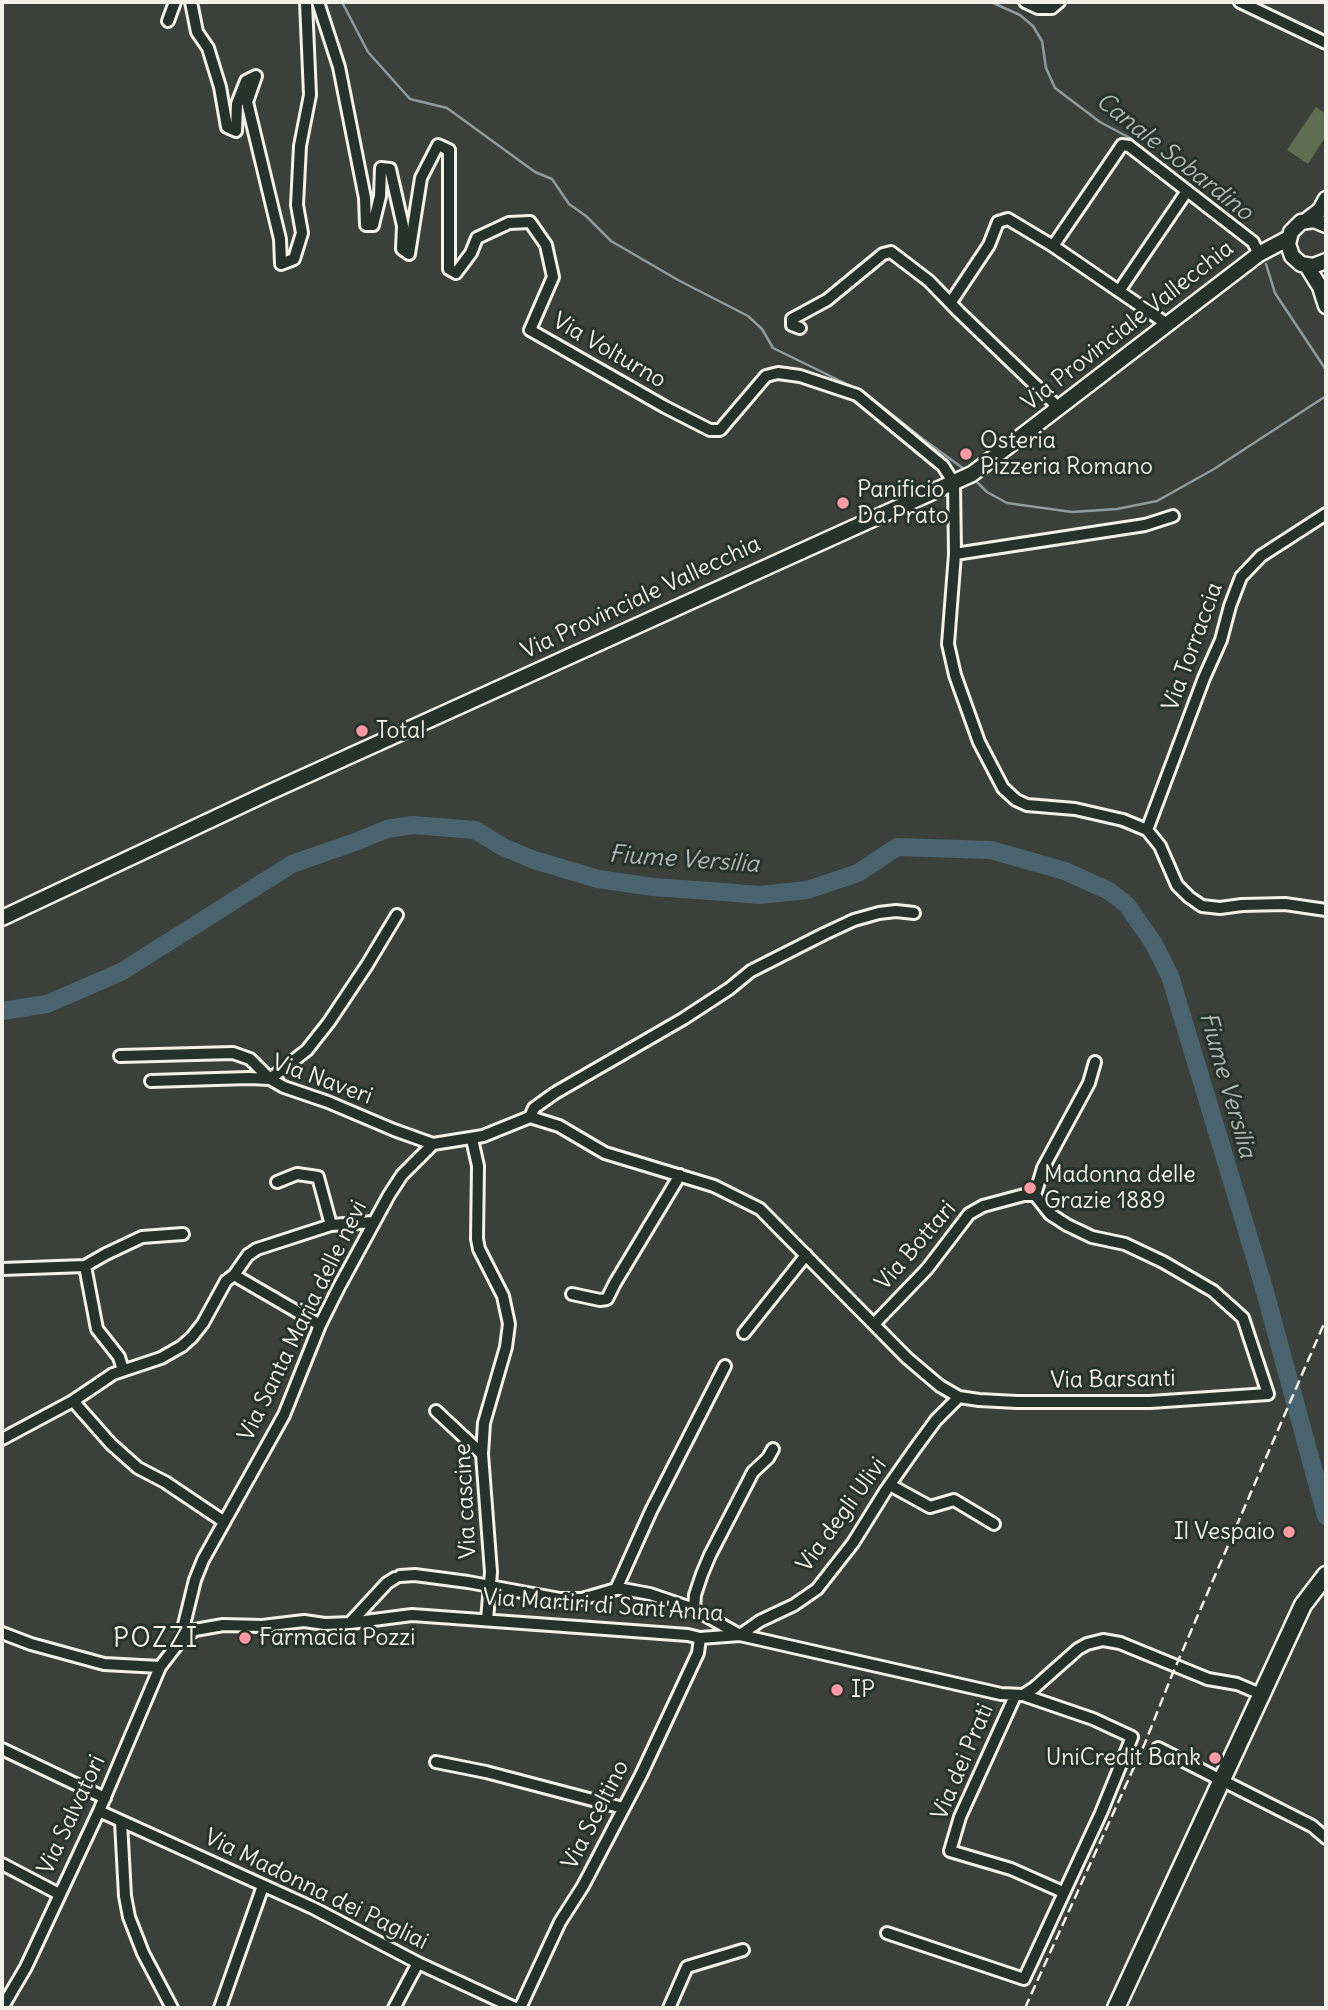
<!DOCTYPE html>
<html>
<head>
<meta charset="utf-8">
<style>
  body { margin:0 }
  #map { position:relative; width:1328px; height:2010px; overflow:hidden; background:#3b403a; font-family:Delius,sans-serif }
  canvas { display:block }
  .frame { position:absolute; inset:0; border:4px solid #f4f1e8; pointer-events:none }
</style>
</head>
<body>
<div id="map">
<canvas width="1328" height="2010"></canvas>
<div class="frame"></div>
</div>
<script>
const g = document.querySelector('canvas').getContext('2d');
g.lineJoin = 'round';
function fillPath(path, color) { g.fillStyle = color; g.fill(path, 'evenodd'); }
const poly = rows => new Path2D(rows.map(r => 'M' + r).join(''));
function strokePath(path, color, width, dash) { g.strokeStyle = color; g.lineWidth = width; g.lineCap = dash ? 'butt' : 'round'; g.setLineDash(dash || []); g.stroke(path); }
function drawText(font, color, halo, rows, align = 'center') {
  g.font = font + ' Delius,sans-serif'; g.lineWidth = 6; g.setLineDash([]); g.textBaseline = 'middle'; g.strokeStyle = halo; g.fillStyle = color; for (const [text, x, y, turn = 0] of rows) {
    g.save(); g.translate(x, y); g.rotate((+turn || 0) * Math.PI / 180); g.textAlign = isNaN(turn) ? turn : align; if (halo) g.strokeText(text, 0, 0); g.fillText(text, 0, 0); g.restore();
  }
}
const green = poly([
  [1316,107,1326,114,1326,136,1308,164,1287,150]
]);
const stream = poly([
  [342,2,368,52,410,99,447,108,535,172,552,179,569,204,586,216,611,241,678,280,748,316,762,329,773,348,865,393,923,439,964,469],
  [991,2,1020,15,1033,26,1042,41,1046,68,1055,88,1100,122,1130,138,1168,170],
  [1266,264,1275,293,1326,370],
  [976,481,987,492,1007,503,1072,512,1117,509,1157,501,1214,469,1326,396]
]);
const river = poly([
  [2,1011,47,1004,121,972,292,864,358,841,387,829,413,825,475,830,503,847,534,860,598,879,653,887,724,892,760,895,807,890,858,873,897,847,991,850,1065,871,1109,891,1127,905,1154,944,1170,976,1262,1281,1326,1516]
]);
const street = poly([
  [191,2,197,32,208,48,220,87,227,127,236,131,237,104,246,81,256,76,247,102,280,239,281,264,294,259,302,233,297,205,300,146,310,95,306,2],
  [318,2,339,67,365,198,366,225,373,225,380,196,381,168,390,169,403,226,402,249,409,254,421,178,438,145,449,150,449,269,456,273,471,253,477,238,509,223,530,222,546,245,553,277,530,330,665,407,710,430,720,430,766,376,778,373,800,376,857,395,943,466,954,483,955,554,948,644,955,675,979,742,1003,788,1016,800,1027,805,1075,809,1123,820,1147,830,1160,846,1177,885,1189,897,1202,906,1220,908,1242,905,1285,904,1326,910],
  [1025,2,1038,8,1052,8,1059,2],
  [1240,2,1326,43],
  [168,21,175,2],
  [1053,246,1122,145,1129,146,1253,242,1259,254],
  [1119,291,1187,191],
  [951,302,989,245,998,222,1008,219,1053,246,1167,324],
  [800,328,792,325,792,319,827,300,883,254,891,252,929,281,959,312,1059,408],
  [955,554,1145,525,1173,516],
  [1147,830,1204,678,1221,640,1230,606,1241,577,1261,556,1326,514],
  [120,1056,233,1053,250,1059,270,1079,307,1050,329,1022,367,965,397,915],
  [151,1081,249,1078,270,1079,284,1087,328,1102,394,1130,433,1144],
  [530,1117,559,1126,605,1153,714,1186,760,1209,907,1358,940,1386,959,1397,979,1400,1017,1402,1150,1402,1268,1394,1243,1318,1213,1291,1163,1262,1125,1244,1092,1237,1067,1225,1050,1214,1035,1195,1024,1195,983,1206,969,1214,927,1269,874,1324],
  [472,1139,478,1166,477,1239,479,1249,503,1296,509,1324,506,1347,484,1423,482,1454,491,1572,487,1620],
  [277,1182,297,1174,318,1177,331,1225],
  [1035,1195,1043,1168,1089,1083,1095,1062],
  [85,1266,97,1329,119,1357,123,1370],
  [2,1269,85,1266,106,1254,142,1237,183,1234],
  [234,1275,320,1325],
  [572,1294,600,1300,607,1299,615,1283,680,1175],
  [744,1333,806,1255],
  [73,1401,111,1444,138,1468,165,1482,223,1521],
  [436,1411,482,1454],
  [2,1439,73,1401,113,1374,161,1358,182,1346,192,1337,203,1323,226,1281,234,1275,248,1255,257,1249,331,1225,373,1222],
  [890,1485,930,1507,954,1500,994,1524],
  [400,1576,415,1575,468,1582,560,1599,582,1599,616,1589,623,1589,650,1594,694,1609,740,1635,760,1621,794,1605,817,1589,853,1543,886,1490,914,1450,936,1420,959,1397],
  [616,1589,651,1511,725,1366],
  [694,1609,695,1595,702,1574,710,1555,753,1472,768,1458,773,1449],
  [350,1623,387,1583,395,1578],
  [2,1633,31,1644,104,1664,160,1667],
  [180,1641,195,1580,203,1560,284,1415,320,1325,339,1287,389,1195,402,1175,433,1144,483,1136,530,1117,534,1108,555,1093,683,1019,729,989,751,971,824,934,854,920,879,913,896,911,914,913],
  [1023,1695,1034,1688,1078,1649,1087,1644,1103,1640,1120,1643,1208,1679,1237,1684,1263,1695],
  [1015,1696,960,1817,950,1851,1011,1869,1063,1892],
  [1158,1748,1312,1826,1326,1838],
  [2,1749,105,1798],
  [436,1762,486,1772,623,1808],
  [99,1811,313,1908,418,1963,515,2008],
  [121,1822,125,1896,129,1917,143,1953,172,2008],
  [2,1864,59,1894],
  [2,2008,26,1967,99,1811,160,1667,180,1641,195,1630,223,1625,262,1626,304,1621,325,1624,350,1623,412,1615,688,1635,700,1638,740,1635,1001,1694,1023,1695,1093,1719,1132,1737,1101,1813,1024,1979,887,1933],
  [220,2008,263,1886],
  [394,2008,418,1963],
  [520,2008,560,1922,583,1886,641,1775,698,1653,700,1638],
  [669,2008,687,1967,743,1950]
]);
const secondary = poly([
  [1307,220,1320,210,1326,199],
  [1326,225,1314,220,1301,222,1291,232,1288,244,1292,256,1301,264,1313,266,1326,261],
  [1307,266,1320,287,1326,306],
  [2,918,268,793,972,474,1259,254,1289,238]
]);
const primary = poly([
  [1116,2008,1303,1605,1326,1575]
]);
const rail = poly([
  [1025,2008,1145,1743,1172,1675,1326,1319]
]);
const markers = [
  [966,454,7,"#ff9aa2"],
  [843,503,7,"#ff9aa2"],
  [362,731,7,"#ff9aa2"],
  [1030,1188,7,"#ff9aa2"],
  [1289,1532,7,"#ff9aa2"],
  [245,1638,7,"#ff9aa2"],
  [837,1690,7,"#ff9aa2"],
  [1215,1758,7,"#ff9aa2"]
];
const streetNames = [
  ["Via Provinciale Vallecchia",1128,326,-38],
  ["Via Volturno",609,351,30],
  ["Via Provinciale Vallecchia",641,598,-25],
  ["Via Torraccia",1193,647,-70],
  ["Via Naveri",322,1080,20],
  ["Via Bottari",916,1246,-49],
  ["Via Santa Maria delle nevi",303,1321,-64],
  ["Via Barsanti",1113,1380,-1],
  ["Via cascine",466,1501,-93],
  ["Via degli Ulivi",842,1515,-54],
  ["Via Martiri di Sant'Anna",603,1606,4],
  ["Via dei Prati",963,1762,-67],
  ["Via Salvatori",72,1815,-65],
  ["Via Sceltino",596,1815,-63],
  ["Via Madonna dei Pagliai",316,1890,26]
];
const poiNames = [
  ["Osteria",980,441],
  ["Pizzeria Romano",980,467],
  ["Panificio",857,490],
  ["Da Prato",857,516],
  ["Total",376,731],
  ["Madonna delle",1044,1175],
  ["Grazie 1889",1044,1201],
  ["Il Vespaio",1275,1532,"right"],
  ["Farmacia Pozzi",259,1638],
  ["IP",851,1690],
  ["UniCredit Bank",1201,1758,"right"]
];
const waterNames = [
  ["Canale Sobardino",1174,157,38],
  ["Fiume Versilia",684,860,4],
  ["Fiume Versilia",1227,1085,74]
];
const quarterNames = [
  ["POZZI",156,1640]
];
fillPath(green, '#5e6e50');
strokePath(stream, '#8e9c9f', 2.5);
strokePath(river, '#4a646f', 18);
strokePath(street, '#f4f1e8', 16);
strokePath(secondary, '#f4f1e8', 19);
strokePath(primary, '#f4f1e8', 21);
strokePath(street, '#26332d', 10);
strokePath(secondary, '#26332d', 14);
strokePath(primary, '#26332d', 16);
strokePath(rail, '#f4f1e8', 2.5, [10, 5]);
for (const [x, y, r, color] of markers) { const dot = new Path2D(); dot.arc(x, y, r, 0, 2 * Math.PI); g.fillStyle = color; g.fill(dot); strokePath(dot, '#26332d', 2.5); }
drawText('23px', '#f4f1e8', '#26332d', streetNames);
drawText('23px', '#f4f1e8', '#26332d', poiNames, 'left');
drawText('italic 24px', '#b0b9b8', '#26332d', waterNames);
g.letterSpacing = '2px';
drawText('26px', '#f4f1e8', '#26332d', quarterNames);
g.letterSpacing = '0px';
</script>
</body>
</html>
